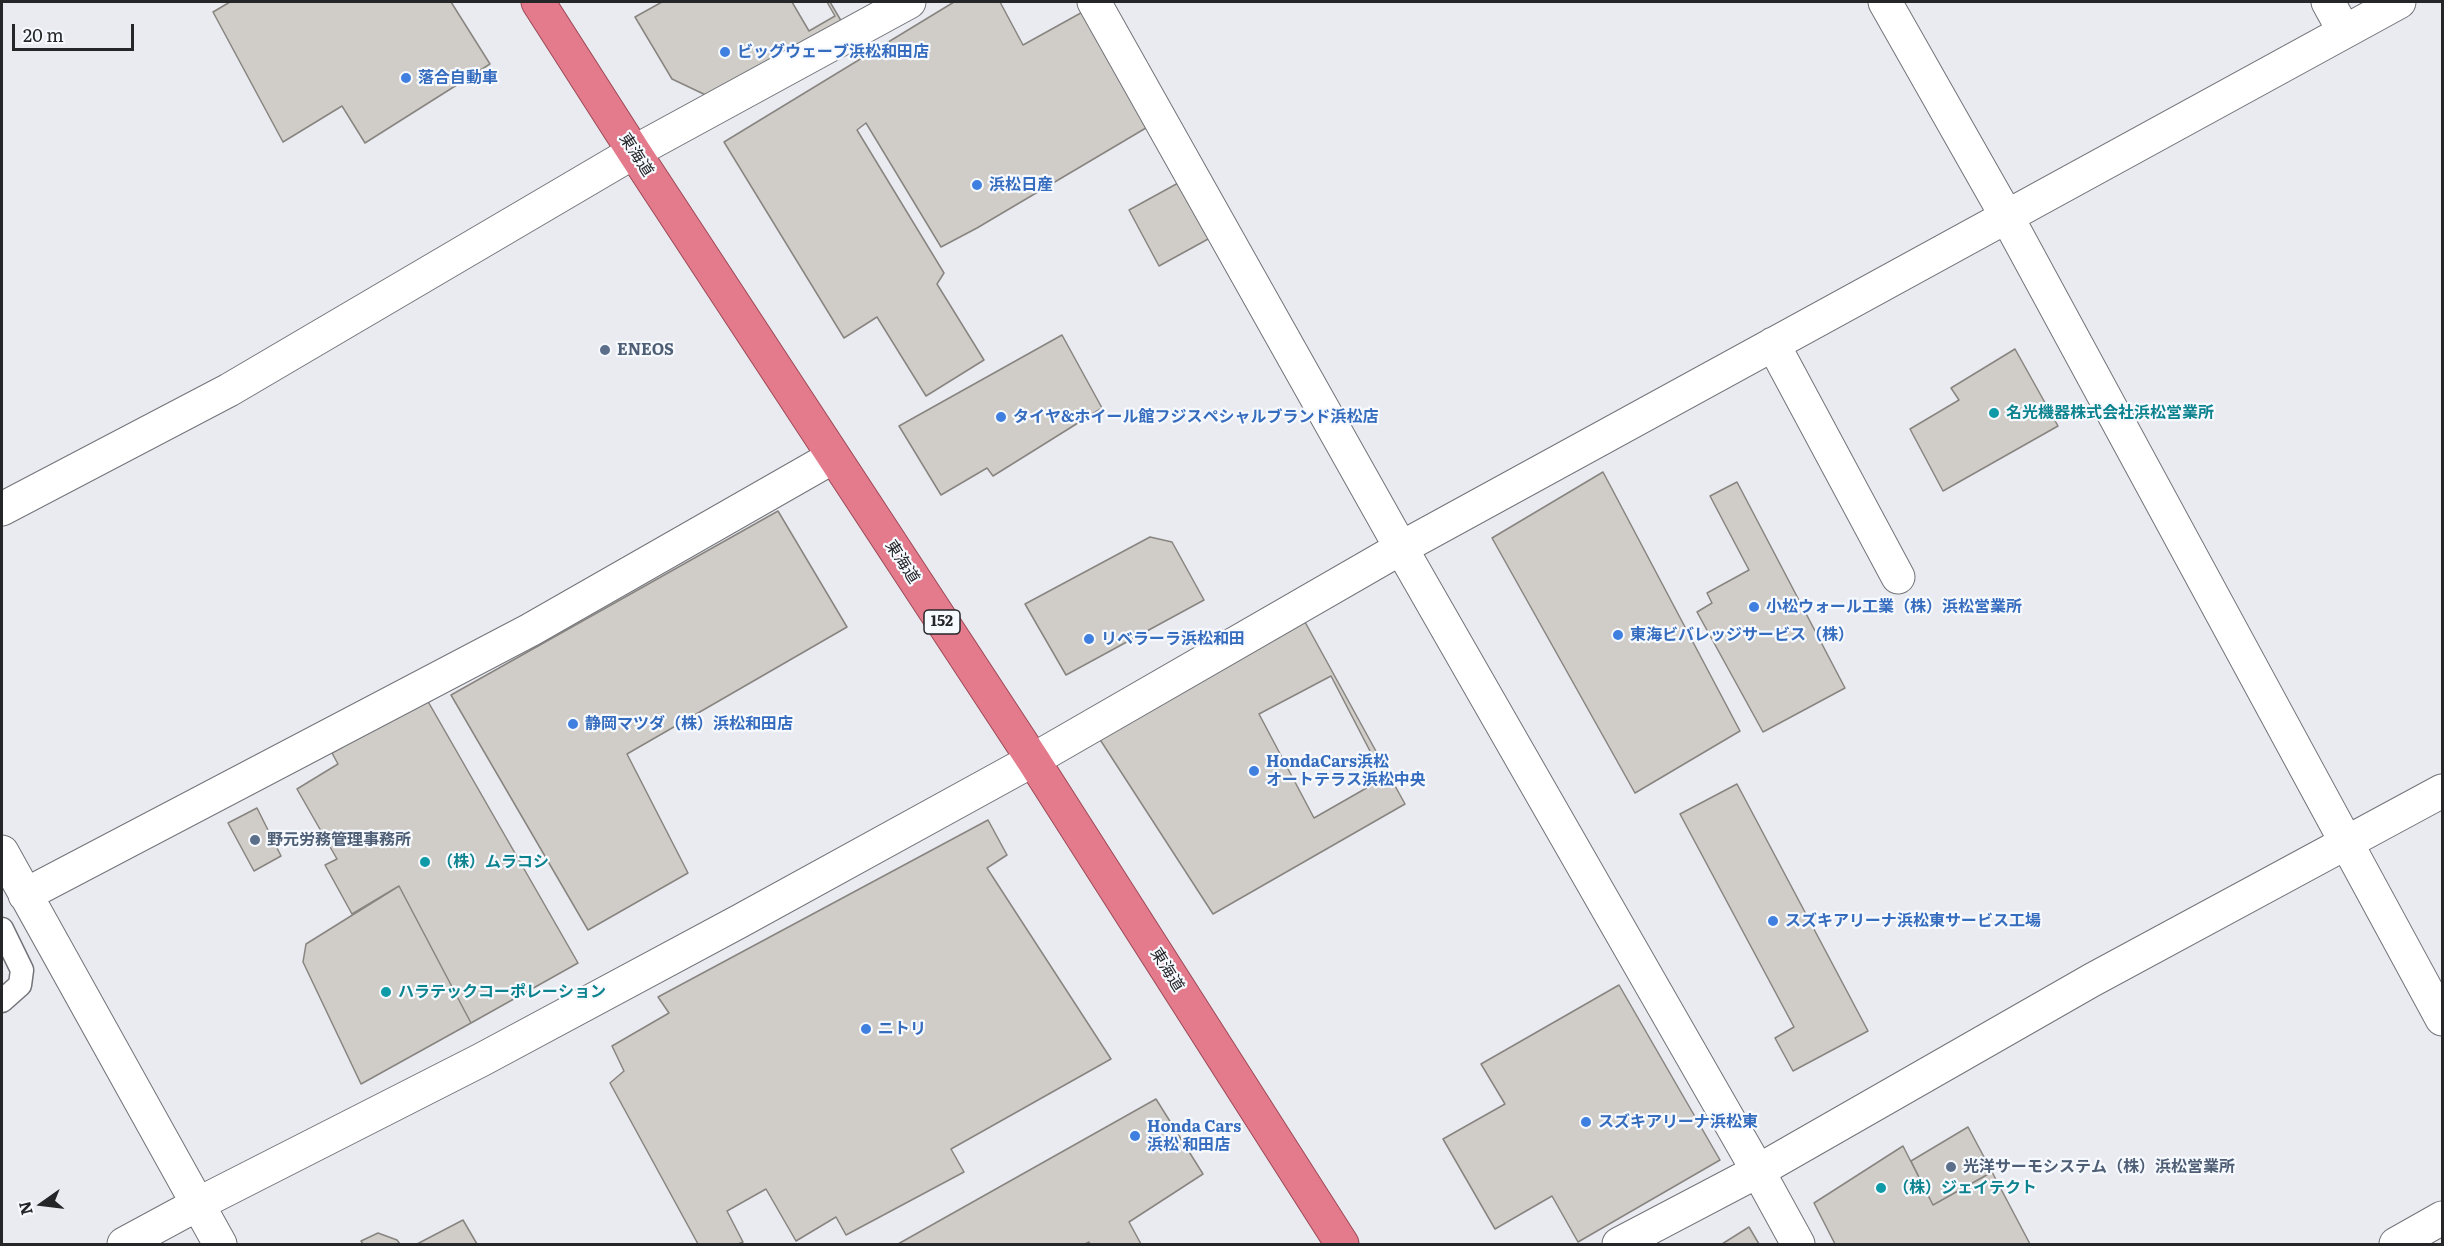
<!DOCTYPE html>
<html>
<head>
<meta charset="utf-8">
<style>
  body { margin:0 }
  #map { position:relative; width:2444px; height:1246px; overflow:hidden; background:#e9ebf1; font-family:Literata,serif }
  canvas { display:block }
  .frame { position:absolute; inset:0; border:3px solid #252628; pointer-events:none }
  .north { position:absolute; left:12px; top:1174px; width:60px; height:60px; -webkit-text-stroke:4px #f6f9fe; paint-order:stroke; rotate:256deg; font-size:16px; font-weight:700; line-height:24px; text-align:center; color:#252628 }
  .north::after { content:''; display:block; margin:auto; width:21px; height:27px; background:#252628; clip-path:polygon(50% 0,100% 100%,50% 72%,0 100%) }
  .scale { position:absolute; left:12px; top:24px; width:122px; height:27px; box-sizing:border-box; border:3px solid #252628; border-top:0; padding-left:8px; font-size:18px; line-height:21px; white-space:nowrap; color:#252628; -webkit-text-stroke:4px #f6f9fe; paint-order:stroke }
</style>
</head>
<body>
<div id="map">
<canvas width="2444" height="1246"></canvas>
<div class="frame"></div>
<div class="north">N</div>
<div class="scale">20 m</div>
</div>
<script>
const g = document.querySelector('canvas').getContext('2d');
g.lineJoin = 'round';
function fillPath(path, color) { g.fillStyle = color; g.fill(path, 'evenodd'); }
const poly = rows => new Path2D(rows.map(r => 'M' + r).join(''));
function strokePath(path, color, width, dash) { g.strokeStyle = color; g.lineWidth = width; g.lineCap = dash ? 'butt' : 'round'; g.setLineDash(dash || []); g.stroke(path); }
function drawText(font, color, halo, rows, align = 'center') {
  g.font = font + ' Literata,"Noto Sans JP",serif'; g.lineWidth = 4.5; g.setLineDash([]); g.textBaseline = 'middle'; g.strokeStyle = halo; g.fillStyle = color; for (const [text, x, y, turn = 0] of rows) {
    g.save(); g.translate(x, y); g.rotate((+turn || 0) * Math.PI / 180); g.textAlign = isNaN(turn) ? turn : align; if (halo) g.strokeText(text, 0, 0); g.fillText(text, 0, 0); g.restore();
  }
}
const building = poly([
  [230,2,451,2,490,64,365,143,342,106,283,142,213,12,230,2],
  [662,2,830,2,843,24,712,98,672,79,635,17,662,2],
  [792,2,827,2,835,16,809,31,792,2],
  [954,2,1000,2,1023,45,1088,9,1151,125,977,228,941,247,866,123,857,130,944,273,937,284,984,360,926,396,877,317,844,338,724,142,954,2],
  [1180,182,1210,238,1159,266,1129,210,1180,182],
  [1062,335,1102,408,993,476,987,468,941,495,899,426,1062,335],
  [2015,349,2058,426,1943,491,1910,429,1959,400,1951,388,2015,349],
  [1603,472,1740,731,1635,793,1492,538,1603,472],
  [1737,482,1845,688,1763,732,1697,612,1712,603,1707,593,1749,570,1710,496,1737,482],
  [778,511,847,627,627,754,688,873,588,930,451,695,778,511],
  [1150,537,1172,542,1204,600,1066,675,1025,604,1150,537],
  [1305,622,1405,804,1213,914,1099,738,1305,622],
  [1331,676,1384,778,1314,818,1259,714,1331,676],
  [426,698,578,963,471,1023,399,886,352,914,325,865,337,859,297,789,338,764,332,753,426,698],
  [1737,784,1868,1031,1793,1071,1775,1038,1794,1027,1680,814,1737,784],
  [257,808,281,856,254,871,228,823,257,808],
  [988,820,1007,855,987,868,1111,1059,951,1149,964,1172,846,1235,836,1217,796,1241,766,1189,727,1211,743,1242,738,1244,698,1244,610,1083,624,1071,612,1046,669,1013,658,997,988,820],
  [399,886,471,1023,361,1084,303,962,306,944,399,886],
  [1619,985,1720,1160,1578,1242,1552,1196,1495,1229,1443,1139,1505,1104,1481,1064,1619,985],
  [1156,1099,1203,1174,1129,1222,1141,1244,1090,1244,1089,1242,1085,1244,898,1244,1156,1099],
  [1968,1127,1992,1172,1933,1205,1911,1161,1968,1127],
  [1903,1146,1933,1205,1992,1172,2030,1244,1835,1244,1814,1203,1903,1146],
  [463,1220,477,1244,417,1244,463,1220],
  [1749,1227,1759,1244,1722,1244,1749,1227],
  [378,1233,397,1240,400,1244,363,1244,361,1241,378,1233]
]);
const service = poly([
  [2,929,22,970,20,985,2,1001]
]);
const minor = poly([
  [1094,2,1401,548,1758,1171,1798,1244],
  [1885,2,2007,217,2442,1019],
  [2328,2,2344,31],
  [1773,344,1898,577],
  [2,509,229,390,634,152,909,2],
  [2,852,220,1244],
  [25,895,530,630,833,457],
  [124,1244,198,1204,481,1060,740,921,1033,760,1401,548,2399,2],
  [1619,1244,1758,1171,2092,980,2442,791]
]);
const tertiary = poly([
  [2396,1244,2442,1218]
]);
const trunk = poly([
  [538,2,634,152,1033,760,1342,1244]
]);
const markers = [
  [725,52,6,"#3f7fe0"],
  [406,78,6,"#3f7fe0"],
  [977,185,6,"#3f7fe0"],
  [605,350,6,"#5c6f8a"],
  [1994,413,6,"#0f9aa8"],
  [1001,417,6,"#3f7fe0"],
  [1754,607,6,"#3f7fe0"],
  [1618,635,6,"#3f7fe0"],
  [1089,639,6,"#3f7fe0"],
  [573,724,6,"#3f7fe0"],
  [1254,771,6,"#3f7fe0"],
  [255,840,6,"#5c6f8a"],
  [425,862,6,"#0f9aa8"],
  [1773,921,6,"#3f7fe0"],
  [386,992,6,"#0f9aa8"],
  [866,1029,6,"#3f7fe0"],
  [1586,1122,6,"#3f7fe0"],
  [1135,1136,6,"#3f7fe0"],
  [1951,1167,6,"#5c6f8a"],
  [1881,1188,6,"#0f9aa8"]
];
const shields = [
  [942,622,36]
];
const shieldNames = [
  ["152",942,622]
];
const shopNames = [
  ["ビッグウェーブ浜松和田店",737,52],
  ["落合自動車",418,78],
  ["浜松日産",989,185],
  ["タイヤ&ホイール館フジスペシャルブランド浜松店",1013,417],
  ["小松ウォール工業（株）浜松営業所",1766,607],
  ["東海ビバレッジサービス（株）",1630,635],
  ["リベラーラ浜松和田",1101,639],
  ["静岡マツダ（株）浜松和田店",585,724],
  ["HondaCars浜松",1266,762],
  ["オートテラス浜松中央",1266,780],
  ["スズキアリーナ浜松東サービス工場",1785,921],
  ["ニトリ",878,1029],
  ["スズキアリーナ浜松東",1598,1122],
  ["Honda Cars",1147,1127],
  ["浜松 和田店",1147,1145]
];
const streetNames = [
  ["東海道",636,155,57],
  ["東海道",902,562,57],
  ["東海道",1167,970,58]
];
const serviceNames = [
  ["ENEOS",617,350],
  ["野元労務管理事務所",267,840],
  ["光洋サーモシステム（株）浜松営業所",1963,1167]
];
const cultureNames = [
  ["名光機器株式会社浜松営業所",2006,413],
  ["（株）ムラコシ",437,862],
  ["ハラテックコーポレーション",398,992],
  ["（株）ジェイテクト",1893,1188]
];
fillPath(building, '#d0ccc7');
strokePath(building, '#888480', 1.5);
strokePath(service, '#727479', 25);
strokePath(minor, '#727479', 35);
strokePath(tertiary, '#727479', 35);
strokePath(trunk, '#9d4856', 35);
strokePath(service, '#fff', 22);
strokePath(minor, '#fff', 33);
strokePath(tertiary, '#fff', 33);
strokePath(trunk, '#e47b8c', 33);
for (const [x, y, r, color] of markers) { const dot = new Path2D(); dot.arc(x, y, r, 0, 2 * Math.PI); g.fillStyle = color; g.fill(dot); strokePath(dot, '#f6f9fe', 2); }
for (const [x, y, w] of shields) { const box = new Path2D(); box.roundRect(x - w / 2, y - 12, w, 24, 4.5); g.fillStyle = '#f6f9fe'; g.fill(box); strokePath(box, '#252628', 1.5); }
drawText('bold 15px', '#252628', null, shieldNames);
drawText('bold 16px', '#366cbe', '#f6f9fe', shopNames, 'left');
drawText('16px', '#252628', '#f6f9fe', streetNames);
drawText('bold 16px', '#4e5e75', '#f6f9fe', serviceNames, 'left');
drawText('bold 16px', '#0d838f', '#f6f9fe', cultureNames, 'left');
</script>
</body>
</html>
